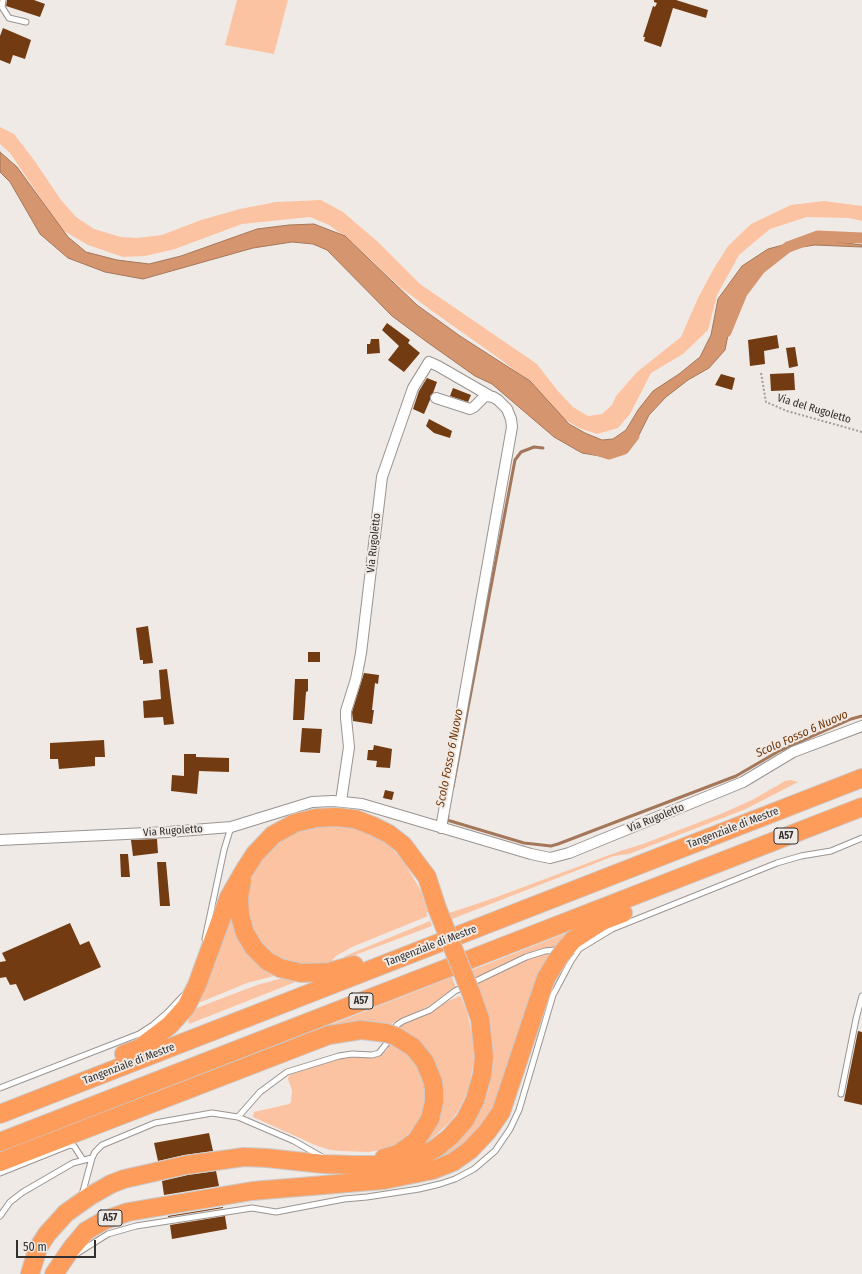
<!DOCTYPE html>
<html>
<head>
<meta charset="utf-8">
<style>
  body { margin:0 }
  #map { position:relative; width:862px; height:1274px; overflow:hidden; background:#f0eae6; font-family:"Fira Sans Condensed",sans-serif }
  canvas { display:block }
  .scale { position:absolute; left:16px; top:1240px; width:80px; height:18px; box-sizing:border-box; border:2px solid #32302e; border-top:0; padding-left:5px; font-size:12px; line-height:14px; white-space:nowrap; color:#32302e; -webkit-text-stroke:3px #f0eae6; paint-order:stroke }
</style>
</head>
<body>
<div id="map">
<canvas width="862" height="1274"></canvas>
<div class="scale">50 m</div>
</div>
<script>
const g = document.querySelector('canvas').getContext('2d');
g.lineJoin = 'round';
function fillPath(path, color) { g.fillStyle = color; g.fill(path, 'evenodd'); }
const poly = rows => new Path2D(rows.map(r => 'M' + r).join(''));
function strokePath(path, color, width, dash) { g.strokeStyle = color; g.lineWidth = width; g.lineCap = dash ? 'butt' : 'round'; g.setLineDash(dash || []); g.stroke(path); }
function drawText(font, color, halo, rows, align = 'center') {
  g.font = font + ' "Fira Sans Condensed",sans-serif'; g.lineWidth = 4; g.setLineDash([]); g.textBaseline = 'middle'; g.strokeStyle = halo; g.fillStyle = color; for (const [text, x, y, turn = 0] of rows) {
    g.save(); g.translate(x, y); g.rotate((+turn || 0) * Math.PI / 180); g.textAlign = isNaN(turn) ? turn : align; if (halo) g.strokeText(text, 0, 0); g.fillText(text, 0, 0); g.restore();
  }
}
const green = poly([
  [237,0,288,0,274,54,225,45],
  [0,127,14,134,34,160,61,200,76,217,94,229,121,237,137,238,162,235,201,220,240,209,276,202,321,200,343,212,378,242,420,284,537,364,557,390,573,407,588,416,602,414,612,405,616,396,637,372,681,337,698,298,713,270,728,246,751,224,791,205,824,201,862,206,862,221,849,218,807,217,770,229,739,255,717,295,708,330,683,354,651,373,630,414,618,428,597,434,579,428,564,419,549,408,532,384,500,359,432,311,400,287,353,243,329,225,310,217,242,224,175,249,145,256,123,257,88,245,64,231,54,218,10,153,0,144],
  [791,780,798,782,746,809,629,854,614,856,452,919,449,913,494,898,620,851,643,844,723,813,752,800,785,781],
  [348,826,371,834,386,843,403,860,421,891,428,912,426,913,428,916,352,947,336,956,331,962,327,964,299,964,274,955,259,942,246,915,248,885,252,874,259,862,278,843,287,836,298,831,312,827],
  [229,916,236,919,298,981,189,1024,188,1021,194,1009,257,985,286,977,278,975,247,983,201,1002,199,1002,216,962],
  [430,921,432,926,342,960,345,956],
  [571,931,560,946,546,948,527,954,475,978,472,970],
  [552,952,491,1114,462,1146,450,1154,437,1160,435,1159,455,1144,472,1124,485,1101,489,1088,491,1074,492,1041,488,1021,478,990,480,990,477,984,521,962,542,953],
  [452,977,456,988,443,996,434,1004,394,1022,388,1027,322,1028],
  [459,996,461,997,467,1012,471,1030,474,1048,474,1059,469,1089,458,1111,450,1122,428,1142,419,1147,438,1096,397,1030,401,1026,417,1017,435,1010,444,1003],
  [392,1037,419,1063,427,1093,423,1114,415,1128,402,1141,396,1145,386,1149,369,1152,341,1151,330,1150,315,1145,253,1117,254,1112,289,1104,291,1102,292,1090,288,1079,289,1075,334,1058,348,1057,378,1057,387,1050]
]);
const water = poly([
  [0,152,17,167,68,237,86,252,117,260,149,264,181,256,257,229,289,225,314,224,345,236,417,305,460,336,530,381,569,424,585,433,602,440,613,439,626,430,638,410,653,391,679,374,700,357,711,335,718,299,742,266,768,249,798,241,823,240,862,245,862,247,815,245,789,249,774,256,757,270,742,291,733,310,725,350,709,368,688,380,666,397,649,415,639,435,621,451,600,456,582,453,554,437,492,384,475,376,427,342,392,316,327,250,313,244,292,242,253,248,143,279,105,272,68,258,40,234,10,182,0,172,0,152]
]);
const stream = poly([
  [453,787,515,460,521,452,534,447,543,448],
  [448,816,447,820,524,843,551,846,558,844,736,776,779,751,851,719,862,716]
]);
const canal = poly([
  [726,332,742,293,760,269,788,247,818,236,862,238],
  [593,449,609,454,624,449,634,436]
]);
const building = poly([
  [7,0,34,0,45,4,40,17,6,6],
  [654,0,676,0,708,10,706,18,673,8,661,47,644,41,645,37,643,37,653,6,655,7,657,3,654,2],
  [3,28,31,40,25,59,13,55,10,64,0,60,0,36],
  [387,323,410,340,408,343,420,353,404,372,388,360,399,346,382,330],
  [777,335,779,348,764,351,765,364,750,366,748,340],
  [371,339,379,339,380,353,367,354,367,344,370,344],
  [795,347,798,366,789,368,786,348],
  [794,373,795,390,771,391,770,374],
  [721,374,735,378,732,390,715,385],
  [427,378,437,382,433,393,430,396,430,400,424,414,413,409,419,391],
  [453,388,471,395,468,402,450,396],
  [429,419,452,431,450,438,434,433,426,426],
  [148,626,153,663,143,664,143,660,140,660,136,628],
  [308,652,320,652,320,662,308,662],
  [167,669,174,724,164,725,163,717,144,718,143,701,161,699,159,670],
  [364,673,379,675,378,684,375,683,372,710,374,710,372,724,353,721,352,712],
  [295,679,308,679,308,691,306,692,304,720,293,720],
  [302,728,322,729,320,753,300,752],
  [104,740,105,757,95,757,95,766,59,769,58,759,50,759,50,743],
  [374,745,392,749,390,768,376,767,377,761,367,760,368,750,373,750],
  [184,754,196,754,196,757,229,758,229,772,199,771,197,794,171,791,172,775,184,776],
  [385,790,394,792,392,800,383,798],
  [157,839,158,853,133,856,131,840],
  [120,854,128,854,130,877,121,877],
  [157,862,166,862,170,906,160,906],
  [70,923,80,945,89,941,101,967,24,1001,16,984,10,985,6,977,0,978,0,962,6,961,2,953],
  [858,1031,862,1032,862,1105,844,1101],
  [209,1133,213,1151,184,1155,158,1161,154,1143],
  [216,1171,219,1186,164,1195,162,1181,188,1175],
  [223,1207,223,1208,168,1217,168,1216],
  [225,1216,227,1229,172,1239,170,1225]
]);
const path = poly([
  [761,373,766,402,787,411,862,432]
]);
const lane = poly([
  [3,0,2,7,9,18,26,22],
  [205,939,224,850,231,827],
  [0,1088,139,1034,153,1025,167,1013,183,996],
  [841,1094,856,1019,862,996],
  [238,1117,260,1092,287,1072,339,1056,352,1054,372,1055,379,1053,387,1043,391,1033,397,1025,403,1021,430,1010,455,991,526,957,545,951,555,950,559,952],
  [0,1173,70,1145,74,1146,83,1160],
  [82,1195,92,1158,95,1152,102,1145,155,1123,212,1113,238,1117,294,1141,322,1157],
  [0,1216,10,1202,23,1192,73,1163,92,1158],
  [76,1254,108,1234,136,1226,252,1208,276,1212,344,1199,367,1197,419,1189,440,1184,455,1179,474,1169,495,1151,510,1129,519,1110,553,995,571,961,579,949,612,929,777,863,801,856,831,851,862,838]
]);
const street = poly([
  [436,398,470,409,474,407,484,397,487,396,493,397,498,400,507,409,511,419,512,427,441,828],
  [341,801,349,747,346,718,346,711,356,679,361,653,382,477,413,388,429,362,438,366,490,396],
  [0,840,168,832,231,827,312,802,333,801,362,804,531,854,550,858,569,853,743,782,793,752,862,726]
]);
const highway = poly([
  [242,881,239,897,240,916,245,933,254,948,267,961,280,968,301,973,329,972,354,965],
  [567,947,573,940,602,921,623,913],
  [124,1054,140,1048,170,1025,186,1007,197,985,229,897,244,871,255,854,273,835,295,823,316,818,336,817,355,819,373,826,389,834,403,845,427,877,437,908],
  [0,1114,862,778],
  [0,1142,862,807],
  [384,1158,398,1154,416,1141,430,1119,434,1102,434,1090,433,1082,425,1062,413,1047,395,1036],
  [0,1162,329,1035,361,1030,386,1033],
  [397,1164,420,1157,436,1148,450,1137,465,1120,475,1100,482,1075,484,1057,480,1019,471,993],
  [30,1274,38,1248,47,1234,66,1213,90,1196,111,1184,124,1179,186,1165,244,1157,267,1158,323,1164,354,1165,384,1165,408,1161],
  [54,1274,71,1249,86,1231,105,1220,128,1212,252,1191,384,1180,433,1170,453,1162,470,1150,487,1132,501,1112,536,1007,546,978,557,960]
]);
const highwayBridge = poly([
  [437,908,471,993],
  [557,960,567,947],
  [386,1033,395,1036]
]);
const shields = [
  [786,836,24],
  [361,1001,24],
  [110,1218,24]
];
const shieldNames = [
  ["A57",786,836],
  ["A57",361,1001],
  ["A57",110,1218]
];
const streetNames = [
  ["Via del Rugoletto",814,409,17],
  ["Via Rugoletto",374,543,-84],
  ["Via Rugoletto",656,818,-22],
  ["Tangenziale di Mestre",733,828,-21],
  ["Via Rugoletto",173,831,-4],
  ["Tangenziale di Mestre",431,946,-21],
  ["Tangenziale di Mestre",129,1064,-21]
];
const waterNames = [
  ["Scolo Fosso 6 Nuovo",802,734,-24],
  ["Scolo Fosso 6 Nuovo",450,758,-79]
];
fillPath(green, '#fcc3a2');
fillPath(water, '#d5956e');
strokePath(water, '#a4775b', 1);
strokePath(stream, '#a4775b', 3);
strokePath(canal, '#d5956e', 11);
fillPath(building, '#733b11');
strokePath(lane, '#9a9491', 7);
strokePath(street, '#9a9491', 12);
strokePath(highway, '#cac9c9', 20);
strokePath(path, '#a19d9a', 2, [2, 2]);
strokePath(lane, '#fff', 5);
strokePath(street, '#fff', 10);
strokePath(highway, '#fe9c5c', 18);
strokePath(highwayBridge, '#cac9c9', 20, []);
strokePath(highwayBridge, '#fe9c5c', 18);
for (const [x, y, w] of shields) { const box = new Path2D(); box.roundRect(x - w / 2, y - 8, w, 16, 3); g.fillStyle = '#f0eae6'; g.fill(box); strokePath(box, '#32302e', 1); }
drawText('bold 10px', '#32302e', null, shieldNames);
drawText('11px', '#32302e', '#f0eae6', streetNames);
drawText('italic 12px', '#713606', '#f0eae6', waterNames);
</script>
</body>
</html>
